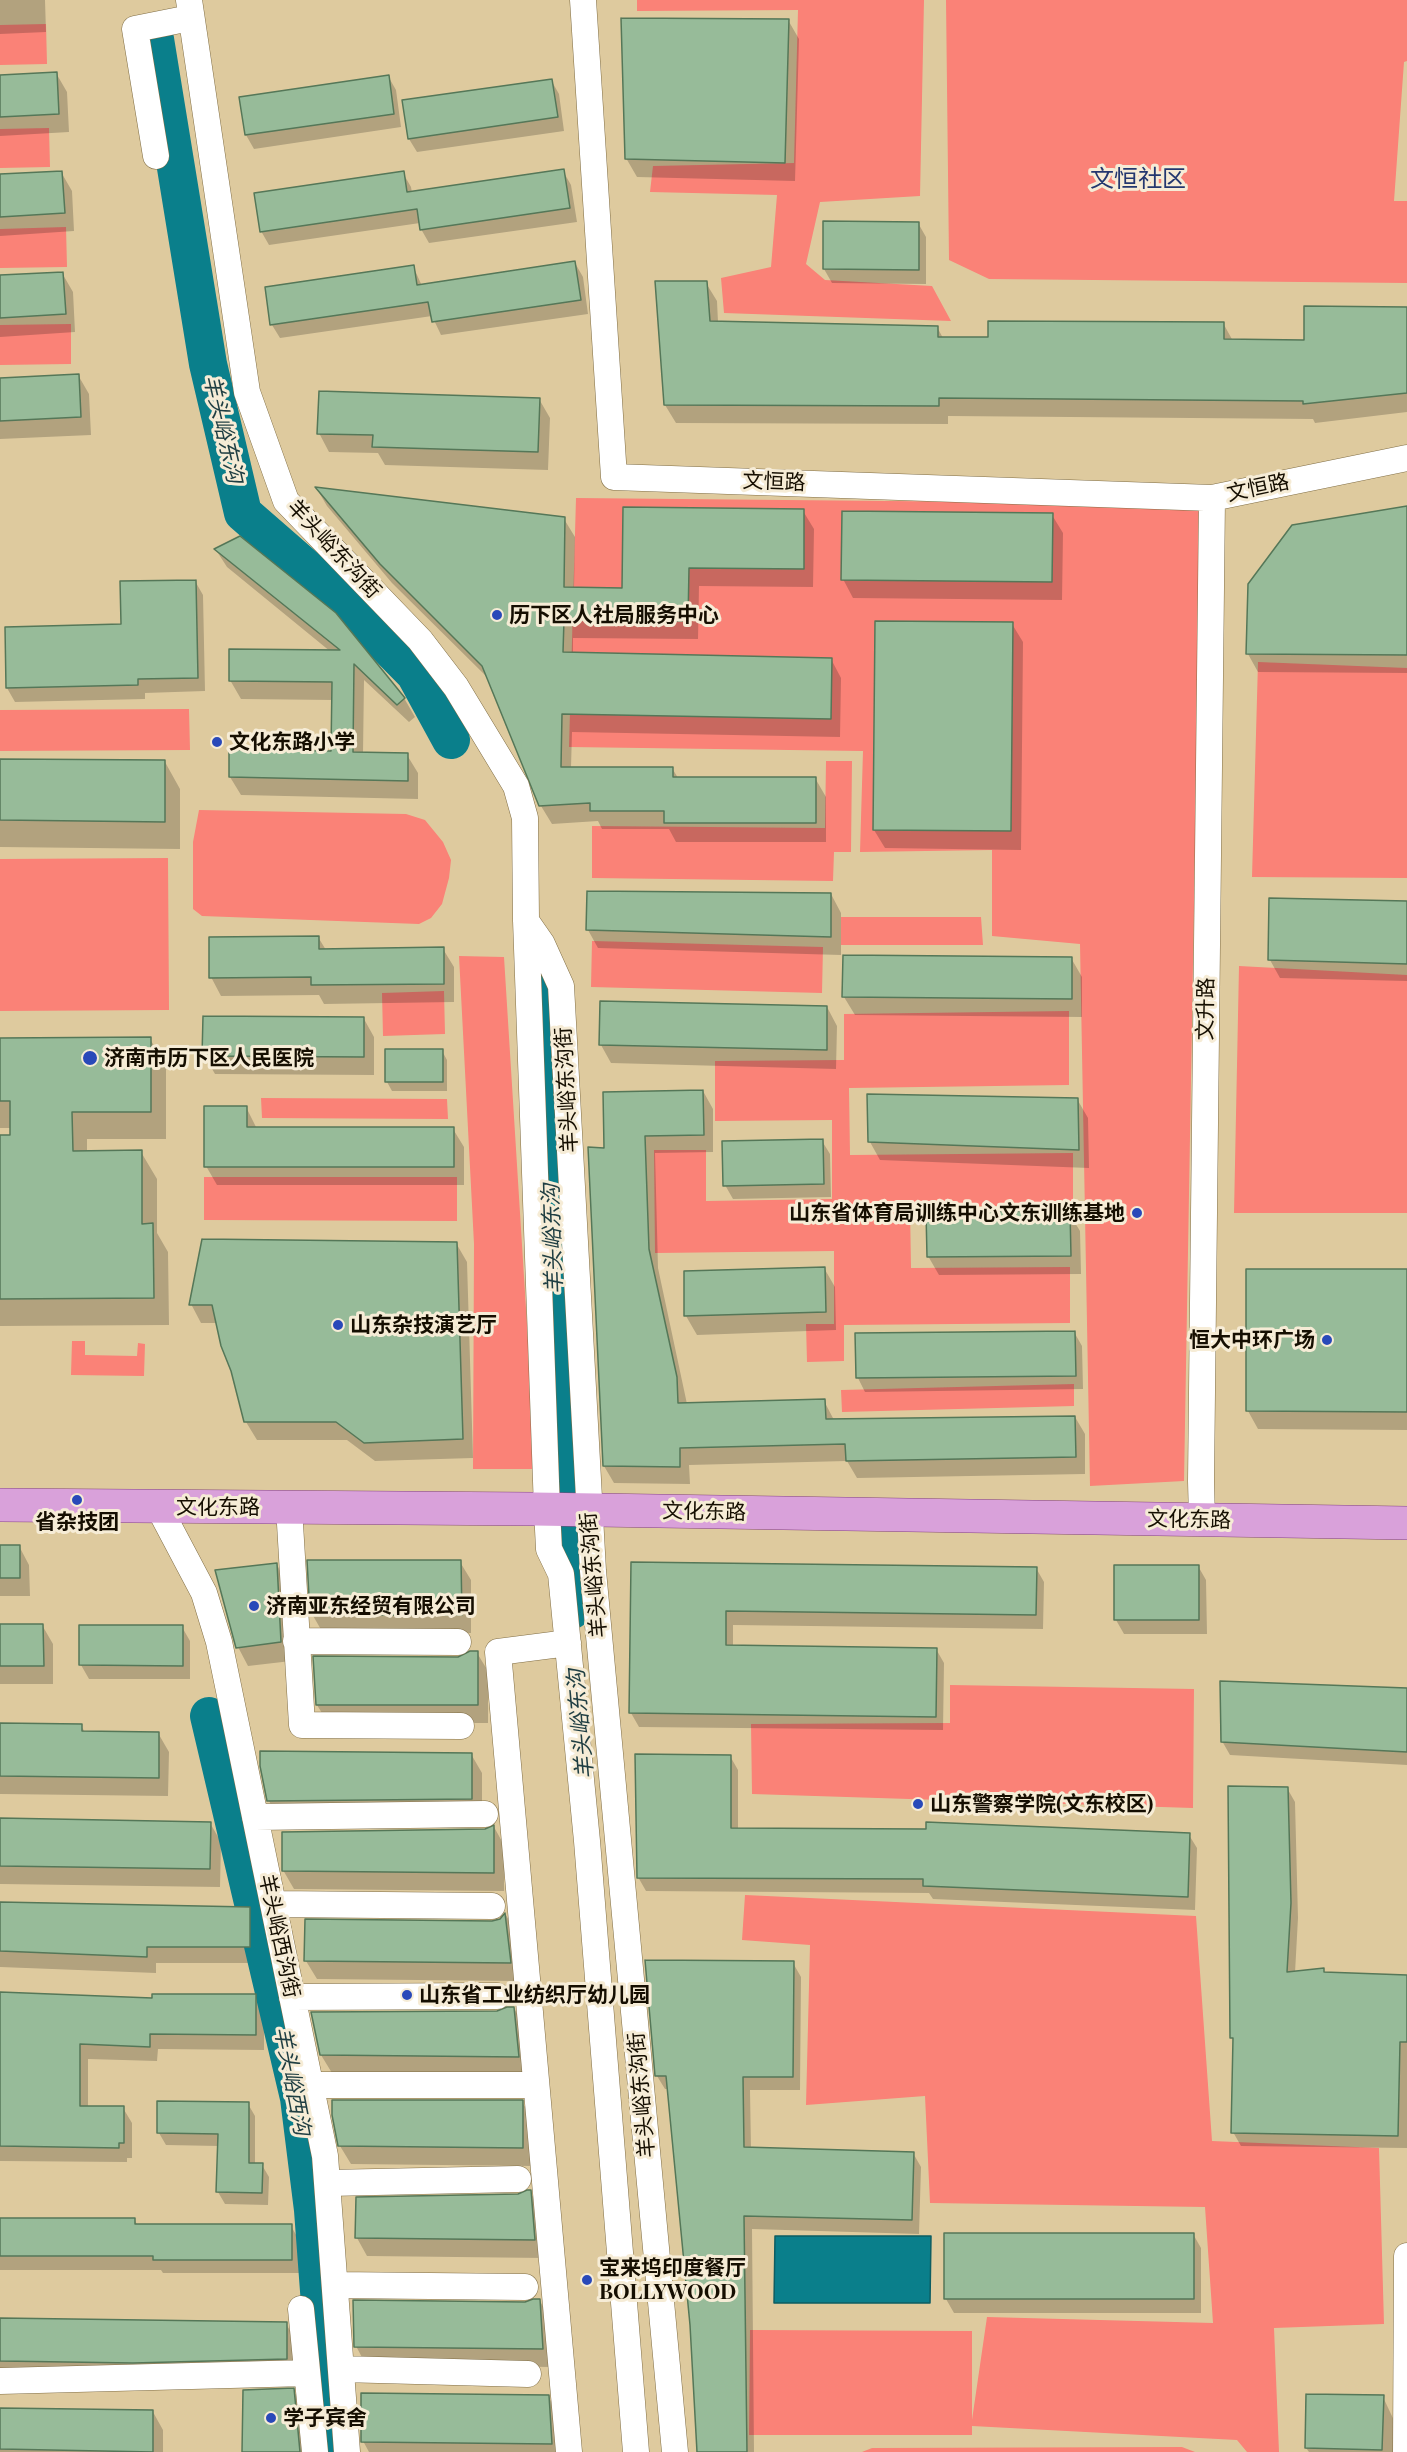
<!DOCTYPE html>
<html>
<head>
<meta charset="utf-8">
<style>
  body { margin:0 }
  canvas { display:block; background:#deca9e }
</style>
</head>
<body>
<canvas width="1407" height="2452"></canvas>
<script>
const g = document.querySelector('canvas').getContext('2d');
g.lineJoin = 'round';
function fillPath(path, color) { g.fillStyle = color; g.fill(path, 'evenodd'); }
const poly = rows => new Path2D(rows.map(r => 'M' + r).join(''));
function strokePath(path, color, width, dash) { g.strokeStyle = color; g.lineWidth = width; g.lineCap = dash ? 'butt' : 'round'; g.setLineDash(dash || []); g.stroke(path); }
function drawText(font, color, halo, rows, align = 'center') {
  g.font = font + ' "Playfair Display","Noto Sans SC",serif'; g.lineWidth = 6; g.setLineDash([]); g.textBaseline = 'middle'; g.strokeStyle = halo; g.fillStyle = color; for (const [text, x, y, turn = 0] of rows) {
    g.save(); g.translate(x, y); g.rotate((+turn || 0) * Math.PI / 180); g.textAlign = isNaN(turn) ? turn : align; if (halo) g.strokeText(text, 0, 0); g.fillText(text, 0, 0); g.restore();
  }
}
const green = poly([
  [637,0,924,0,920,196,820,202,806,264,825,280,932,286,951,321,724,313,721,278,771,267,777,195,650,192,653,166,794,163,798,10,637,11],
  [946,0,1407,0,1407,61,1404,62,1394,201,1407,201,1407,283,989,279,949,260],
  [46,24,47,64,0,65,0,25],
  [49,128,50,167,0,168,0,129],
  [66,227,67,267,0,268,0,229],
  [71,324,71,364,0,365,0,325],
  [576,498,1201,504,1184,1481,1090,1486,1080,944,992,936,992,850,860,852,863,751,569,747],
  [1258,662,1407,668,1407,878,1252,877],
  [189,709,190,750,0,751,0,710],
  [826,761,852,761,851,852,834,852,833,881,592,878,592,826,825,828],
  [199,810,406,814,425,820,443,842,451,860,449,878,442,904,431,918,419,924,202,916,193,909,193,842],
  [168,858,169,1010,0,1011,0,859],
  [841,917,981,917,983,945,841,945],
  [592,941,823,947,822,993,591,987],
  [459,956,504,957,536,1469,473,1469,474,1244],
  [1239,966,1407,975,1407,1213,1234,1213],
  [444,991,445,1034,383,1036,382,993],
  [1069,1011,1069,1085,849,1088,850,1155,1073,1153,1073,1205,910,1207,911,1268,1070,1267,1070,1323,844,1325,844,1361,807,1362,806,1324,834,1324,834,1251,655,1253,654,1150,706,1150,706,1201,832,1199,832,1120,715,1121,715,1061,844,1060,844,1014],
  [261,1098,447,1099,448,1119,262,1118],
  [204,1177,457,1177,457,1221,204,1220],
  [72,1341,85,1341,85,1355,137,1356,138,1343,145,1344,144,1376,71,1375],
  [1074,1384,1074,1406,842,1412,841,1390],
  [950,1685,1194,1689,1193,1808,752,1794,751,1724,950,1723],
  [745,1895,1196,1916,1212,2141,1379,2148,1384,2324,1274,2328,1279,2452,1247,2452,1237,2440,972,2426,972,2435,749,2435,750,2330,972,2331,972,2420,987,2317,1213,2323,1205,2207,930,2203,925,2096,806,2105,810,1945,742,1940],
  [1182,2447,1195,2452,862,2452,872,2448]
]);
const water = poly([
  [775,2236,931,2236,930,2303,774,2303,775,2236]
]);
const shadow = poly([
  [0,0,45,0,46,32,0,34],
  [788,20,799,39,795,181,637,177,626,158],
  [56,73,67,92,69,132,0,136,0,76],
  [388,76,396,90,401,127,254,149,246,135],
  [551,80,559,94,564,131,417,152,409,139],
  [563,171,571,185,577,222,429,243,421,229,420,223,269,245,261,231,403,173,411,187,412,193],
  [61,172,72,191,74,231,0,236,0,176],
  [918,223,926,237,926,284,832,283,824,269],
  [575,263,583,277,588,314,441,335,432,316,280,338,272,325,413,266,422,286],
  [62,273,73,292,75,332,0,337,0,277],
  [706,283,717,301,718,322,937,327,943,338,989,338,1223,323,1233,341,1305,341,1407,308,1407,412,1315,423,1313,419,948,416,948,424,676,423,665,405],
  [78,375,89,394,91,435,0,439,0,379],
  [539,399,550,418,548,470,385,465,378,453,329,452,319,433],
  [317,489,564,519,575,537,574,589,624,589,803,511,814,529,813,587,699,586,698,639,573,638,573,654,831,659,841,678,840,737,572,732,571,768,672,768,678,778,815,778,826,797,826,842,676,842,669,829,602,829,598,821,552,824,541,806,489,679,392,583,327,506],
  [1407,507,1407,673,1258,672,1248,654],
  [1052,515,1063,533,1062,600,853,598,843,579],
  [216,550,404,698,415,717,409,722,364,680,363,754,407,755,418,773,418,799,241,795,230,777,332,753,333,700,241,699,230,680,331,652,227,567],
  [195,581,203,595,205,691,145,693,145,699,15,702,7,688,6,628,122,626],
  [1012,624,1023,642,1021,850,885,848,874,830],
  [0,761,165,762,180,789,180,849,0,847],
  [831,894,841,913,841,955,598,948,588,930],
  [1407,903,1407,981,1280,978,1270,960],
  [318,937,326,950,443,949,454,967,454,1002,324,1004,319,995,221,996,211,977],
  [1071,958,1082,977,1082,1017,855,1015,844,997],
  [827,1007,837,1026,836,1069,611,1063,601,1045],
  [364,1019,374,1037,374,1075,215,1074,204,1055],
  [150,1039,166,1066,166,1139,87,1139,87,1152,141,1152,157,1179,157,1233,168,1252,169,1325,0,1326,0,1137,12,1137,12,1128,0,1128,0,1040],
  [442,1051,447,1060,447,1091,392,1091,387,1082],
  [703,1091,713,1109,713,1152,655,1153,658,1268,687,1404,824,1401,834,1420,1075,1417,1085,1434,1085,1474,857,1478,847,1461,689,1465,690,1484,614,1483,604,1466,605,1149],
  [1077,1099,1088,1118,1089,1168,880,1160,870,1142],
  [246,1107,257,1129,453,1129,464,1147,464,1185,217,1185,206,1166],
  [822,1141,830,1154,831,1197,733,1199,725,1185],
  [1069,1213,1080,1231,1081,1274,939,1275,928,1256],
  [456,1243,467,1262,473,1458,375,1461,347,1440,257,1440,246,1422,217,1323,201,1323,191,1304],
  [824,1268,835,1287,836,1330,697,1335,686,1316,685,1273],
  [1407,1271,1407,1430,1258,1429,1248,1411],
  [1074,1332,1082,1346,1083,1389,865,1392,858,1378],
  [0,1546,19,1546,29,1565,30,1596,0,1596],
  [460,1562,471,1580,471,1633,323,1633,312,1614],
  [632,1563,1036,1568,1044,1582,1043,1629,733,1625,733,1646,936,1649,944,1663,943,1730,639,1727,631,1713],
  [277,1565,287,1583,291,1661,248,1666,238,1647],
  [1115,1566,1198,1566,1206,1580,1207,1634,1124,1634,1116,1620],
  [42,1625,53,1644,53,1684,0,1684,0,1626],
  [81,1627,182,1627,190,1641,190,1679,89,1679,81,1665],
  [477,1653,488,1671,488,1723,328,1723,317,1705],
  [1407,1689,1407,1765,1230,1755,1222,1741],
  [0,1725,81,1726,85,1732,158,1733,169,1752,168,1796,0,1794],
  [471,1754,482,1773,482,1817,279,1819,269,1801],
  [730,1756,738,1770,738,1830,1189,1835,1197,1848,1195,1910,933,1899,929,1893,646,1891,638,1877],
  [1287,1788,1295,1802,1298,1918,1295,1973,1323,1970,1325,1973,1407,1976,1407,2148,1241,2146,1233,2132,1234,2042,1232,2038],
  [0,1820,210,1823,221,1842,220,1887,0,1884],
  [494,1827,504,1845,504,1891,294,1889,283,1870],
  [0,1903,249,1908,259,1925,258,1963,156,1963,156,1973,0,1967],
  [506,1915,516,1933,520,1981,317,1979,306,1961,492,1923,500,1921],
  [793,1963,801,1977,800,2090,750,2090,751,2149,913,2153,921,2167,919,2234,752,2229,754,2452,698,2452,691,2325,669,2089,665,2089,657,2076],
  [0,1994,154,1999,255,1996,264,2011,264,2050,158,2049,157,2061,88,2059,88,2108,123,2108,132,2123,132,2158,127,2158,127,2162,0,2161],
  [514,2008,524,2027,529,2075,332,2073,321,2055],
  [522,2102,533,2120,533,2166,351,2164,340,2146],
  [248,2104,255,2116,255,2165,262,2165,269,2177,268,2205,225,2204,218,2192,219,2146,166,2145,159,2133],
  [530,2192,541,2210,545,2258,367,2256,357,2238],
  [134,2219,138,2226,291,2226,299,2240,299,2273,163,2273,161,2270,0,2270,0,2220],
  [946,2234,1193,2234,1201,2248,1201,2313,954,2313,946,2299],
  [540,2301,550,2319,553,2367,366,2365,356,2346],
  [0,2320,286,2324,297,2342,297,2377,0,2379],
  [293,2390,304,2408,308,2452,244,2452],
  [548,2396,559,2415,561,2452,369,2452,363,2441],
  [1383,2397,1398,2429,1398,2452,1309,2452,1306,2448],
  [0,2409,153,2412,163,2430,163,2452,0,2452]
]);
const river = poly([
  [155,39,208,364,243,513,336,594,415,674,451,740],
  [542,995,566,1534,572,1610],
  [209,1716,299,2098,313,2210,331,2452]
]);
const building = poly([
  [621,18,789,19,785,163,625,159,621,18],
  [57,72,59,114,0,117,0,75,57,72],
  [389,75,394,114,245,135,239,97,389,75],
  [552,79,558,117,408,139,402,100,552,79],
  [564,169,570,208,420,230,417,209,260,232,254,193,404,171,407,192,564,169],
  [62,171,65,213,0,217,0,174,62,171],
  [823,221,919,222,919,270,823,269,823,221],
  [575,261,581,300,432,322,428,302,270,325,265,287,414,265,417,285,575,261],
  [63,272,66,314,0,318,0,275,63,272],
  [655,281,707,281,710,321,938,326,938,337,988,337,988,321,1224,322,1224,339,1304,340,1304,306,1407,307,1407,393,1303,404,1303,401,939,398,939,406,664,405,655,281],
  [79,374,81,417,0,421,0,378,79,374],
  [319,391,540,398,538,452,372,447,373,435,317,434,319,391],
  [315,487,565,517,564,587,622,588,623,507,804,509,804,569,689,568,688,621,564,620,563,652,832,658,831,719,562,714,561,767,673,767,673,777,816,777,816,823,664,823,664,811,590,811,590,803,539,806,482,666,380,564,315,487],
  [1407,506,1407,655,1246,654,1248,584,1292,525,1407,506],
  [842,511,1053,513,1052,582,841,580,842,511],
  [240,536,336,613,405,698,397,705,354,664,353,752,408,753,408,781,229,777,229,750,331,751,332,682,229,681,229,649,340,650,214,549,240,536],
  [196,580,198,678,138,679,138,685,6,688,5,627,121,624,120,581,196,580],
  [875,621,1013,622,1011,831,873,830,875,621],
  [0,759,165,760,165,822,0,820,0,759],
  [587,891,831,893,831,937,586,930,587,891],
  [1269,898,1407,901,1407,964,1268,960,1269,898],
  [319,936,319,949,444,947,444,984,311,985,311,977,209,978,209,937,319,936],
  [843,955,1072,957,1072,999,842,997,843,955],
  [600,1001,827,1006,827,1050,599,1045,600,1001],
  [203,1016,364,1017,364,1057,202,1056,203,1016],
  [151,1037,151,1112,72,1112,73,1151,142,1150,142,1224,153,1223,154,1298,0,1299,0,1135,10,1135,10,1101,0,1101,0,1038,151,1037],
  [385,1049,443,1049,443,1082,385,1082,385,1049],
  [703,1090,704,1135,645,1136,649,1249,677,1377,678,1403,825,1399,826,1419,1075,1416,1076,1457,846,1461,845,1444,680,1448,680,1467,603,1466,588,1147,604,1148,603,1092,703,1090],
  [867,1094,1078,1098,1079,1150,868,1142,867,1094],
  [204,1106,247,1106,247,1127,454,1127,454,1167,204,1167,204,1106],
  [823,1139,824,1184,723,1186,722,1141,823,1139],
  [1070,1211,1071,1256,927,1257,926,1212,1070,1211],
  [202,1239,457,1242,463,1439,364,1443,336,1422,244,1422,231,1371,221,1346,212,1305,189,1305,202,1239],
  [825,1267,826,1312,684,1316,684,1271,825,1267],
  [1246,1269,1407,1269,1407,1412,1246,1411,1246,1269],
  [1075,1331,1076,1376,856,1378,855,1333,1075,1331],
  [0,1545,20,1545,20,1578,0,1578,0,1545],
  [307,1560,461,1560,462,1615,310,1615,307,1560],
  [631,1562,1037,1567,1036,1615,726,1611,726,1645,937,1648,936,1717,629,1713,631,1562],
  [277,1563,281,1642,236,1648,215,1570,277,1563],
  [1114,1565,1199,1565,1199,1620,1114,1620,1114,1565],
  [0,1624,43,1624,44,1666,0,1666,0,1624],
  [79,1625,183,1625,183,1666,79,1665,79,1625],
  [470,1651,478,1651,478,1705,316,1705,313,1656,458,1657,470,1651],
  [1220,1681,1407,1688,1407,1752,1221,1742,1220,1681],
  [0,1723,82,1724,82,1731,159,1732,159,1778,0,1776,0,1723],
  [260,1751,472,1753,472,1799,267,1801,260,1766,260,1751],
  [635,1754,731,1755,731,1828,926,1829,926,1822,1190,1833,1188,1897,923,1886,923,1879,637,1878,635,1754],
  [1228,1786,1288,1787,1291,1903,1287,1972,1324,1968,1324,1972,1407,1975,1407,2042,1400,2042,1398,2136,1231,2133,1233,2038,1230,2038,1228,1786],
  [0,1818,211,1822,210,1869,0,1866,0,1818],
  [494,1825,494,1873,282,1871,282,1832,485,1829,494,1825],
  [0,1902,250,1907,250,1947,147,1947,147,1957,0,1951,0,1902],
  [505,1913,511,1963,304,1961,305,1919,492,1921,500,1919,505,1913],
  [645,1960,794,1961,793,2077,743,2077,744,2147,914,2152,912,2220,744,2216,747,2452,697,2452,690,2325,666,2076,655,2076,645,1960],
  [0,1992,152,1998,152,1994,256,1994,256,2035,150,2034,150,2047,80,2044,80,2106,124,2106,124,2143,119,2143,119,2148,0,2146,0,1992],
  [507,2007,514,2007,519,2057,320,2055,311,2012,497,2011,507,2007],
  [332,2100,523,2100,523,2148,338,2146,332,2115,332,2100],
  [157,2101,249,2102,249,2163,263,2163,262,2193,216,2192,218,2134,157,2133,157,2101],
  [527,2190,531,2190,535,2240,355,2238,356,2197,518,2194,527,2190],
  [0,2218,135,2218,135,2224,292,2224,292,2260,153,2260,153,2256,0,2256,0,2218],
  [944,2233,1194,2233,1194,2299,944,2299,944,2233],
  [533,2299,540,2299,543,2349,354,2347,353,2300,525,2302,533,2299],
  [0,2318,287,2322,287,2359,133,2363,0,2361,0,2318],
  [294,2388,300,2452,242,2452,243,2390,294,2388],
  [361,2393,549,2395,552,2444,361,2442,361,2393],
  [1306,2394,1384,2395,1382,2450,1305,2448,1306,2394],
  [0,2408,153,2410,153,2452,0,2449,0,2408]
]);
const minor = poly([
  [189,0,247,392,286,501,420,640,456,687,516,786,525,818,526,920,547,1509,549,1549,561,1574,587,1841,636,2452],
  [583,0,614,477,1212,498,1407,458],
  [156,156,135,29,190,18],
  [526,921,542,944,561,986,593,1571,675,2452],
  [158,1506,204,1593,219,1642,325,2156,347,2452],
  [289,1507,302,1725,461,1726],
  [1202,1520,1201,1481,1212,498],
  [296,1641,458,1642],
  [568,1643,498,1652,569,2452],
  [255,1817,485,1814],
  [273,1904,492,1906],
  [292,1997,497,1996],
  [311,2085,536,2085],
  [328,2183,518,2179],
  [335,2285,525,2287],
  [301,2309,315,2452],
  [341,2369,528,2374],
  [0,2381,307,2373],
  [1406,2452,1407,2256]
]);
const major = poly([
  [0,1505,534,1509,1407,1523]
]);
const markers = [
  [497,615,6,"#2949b9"],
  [217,742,6,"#2949b9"],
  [90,1058,8,"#2949b9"],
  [1137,1213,6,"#2949b9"],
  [338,1325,6,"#2949b9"],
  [1327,1340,6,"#2949b9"],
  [77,1500,6,"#2949b9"],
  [254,1606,6,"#2949b9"],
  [918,1804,6,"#2949b9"],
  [407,1995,6,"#2949b9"],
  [587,2280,6,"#2949b9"],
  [271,2418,6,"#2949b9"]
];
const streetNames = [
  ["文恒路",774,482,2],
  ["文恒路",1258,488,-12],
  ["羊头峪东沟街",334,549,47],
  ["文升路",1206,1009,-89],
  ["羊头峪东沟街",567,1090,-93],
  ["文化东路",218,1507],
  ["文化东路",704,1512,1],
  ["文化东路",1189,1520,1],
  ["羊头峪东沟街",594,1575,-95],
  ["羊头峪西沟街",279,1936,78],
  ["羊头峪东沟街",642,2095,-95]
];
const poiNames = [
  ["历下区人社局服务中心",509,615],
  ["文化东路小学",229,742],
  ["济南市历下区人民医院",104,1058],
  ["山东省体育局训练中心文东训练基地",1125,1213,"right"],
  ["山东杂技演艺厅",350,1325],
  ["恒大中环广场",1315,1340,"right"],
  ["省杂技团",77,1522,"center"],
  ["济南亚东经贸有限公司",266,1606],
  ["山东警察学院(文东校区)",930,1804],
  ["山东省工业纺织厅幼儿园",419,1995],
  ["宝来坞印度餐厅",599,2268],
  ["BOLLYWOOD",599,2292],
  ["学子宾舍",283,2418]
];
const waterNames = [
  ["羊头峪东沟",223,429,77],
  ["羊头峪东沟",553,1239,-92],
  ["羊头峪东沟",581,1724,-95],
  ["羊头峪西沟",292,2081,79]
];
const quarterNames = [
  ["文恒社区",1138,180]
];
fillPath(green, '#fa8277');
fillPath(water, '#0a7f8b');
strokePath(water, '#0d5d62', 1.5);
fillPath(shadow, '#0003');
strokePath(river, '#0a7f8b', 38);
fillPath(building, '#97bb99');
strokePath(building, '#557758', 1.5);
strokePath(minor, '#806e45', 27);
strokePath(major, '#84457e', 34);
strokePath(minor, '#fff', 26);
strokePath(major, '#d9a1da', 33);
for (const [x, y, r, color] of markers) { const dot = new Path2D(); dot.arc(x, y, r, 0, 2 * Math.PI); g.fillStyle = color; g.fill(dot); strokePath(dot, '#f6ecd6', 2); }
drawText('21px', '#150e01', '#f6ecd6', streetNames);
drawText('bold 21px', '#150e01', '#f6ecd6', poiNames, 'left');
drawText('italic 22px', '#1f3e42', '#f6ecd6', waterNames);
drawText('24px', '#23376f', '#f6ecd6', quarterNames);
</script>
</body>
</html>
